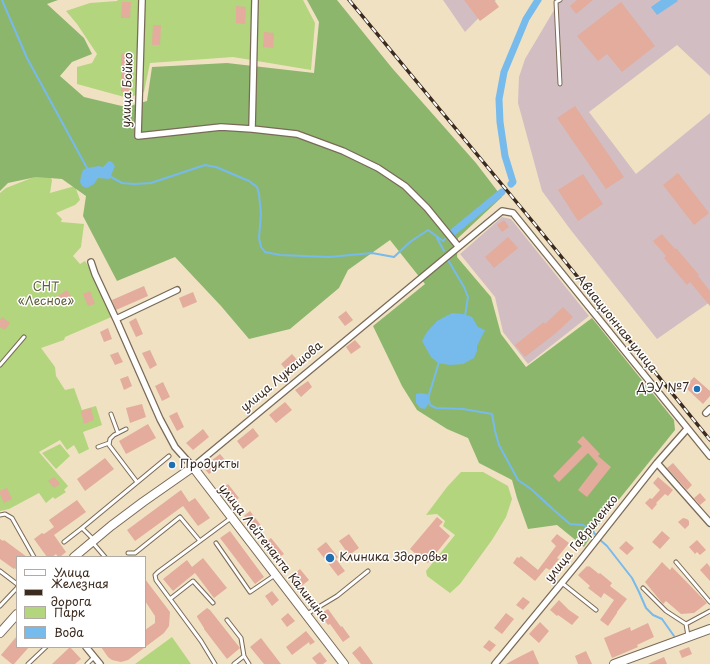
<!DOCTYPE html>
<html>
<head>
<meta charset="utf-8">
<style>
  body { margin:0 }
  #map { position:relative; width:710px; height:664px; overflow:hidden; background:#f0e1c3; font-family:"Playpen Sans",sans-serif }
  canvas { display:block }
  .legend { position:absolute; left:16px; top:556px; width:130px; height:92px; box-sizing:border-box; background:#fff; border:1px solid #b1aaa5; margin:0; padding:5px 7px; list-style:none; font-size:12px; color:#3b2a1e }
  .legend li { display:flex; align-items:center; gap:8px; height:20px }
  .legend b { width:20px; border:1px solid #b1aaa5 }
</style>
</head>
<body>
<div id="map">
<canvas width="710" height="664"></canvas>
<ul class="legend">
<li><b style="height:5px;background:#fff"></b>Улица</li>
<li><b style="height:5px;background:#3b2a1e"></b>Железная дорога</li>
<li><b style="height:11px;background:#b2d57e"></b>Парк</li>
<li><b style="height:11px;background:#77baec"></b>Вода</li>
</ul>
</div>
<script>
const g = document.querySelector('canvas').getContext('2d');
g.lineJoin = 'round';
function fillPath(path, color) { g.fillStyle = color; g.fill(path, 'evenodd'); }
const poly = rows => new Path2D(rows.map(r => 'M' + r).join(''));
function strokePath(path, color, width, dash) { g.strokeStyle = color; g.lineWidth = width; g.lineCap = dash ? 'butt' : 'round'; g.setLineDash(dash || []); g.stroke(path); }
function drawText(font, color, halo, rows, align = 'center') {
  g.font = font + ' "Playpen Sans",sans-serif'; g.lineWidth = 3; g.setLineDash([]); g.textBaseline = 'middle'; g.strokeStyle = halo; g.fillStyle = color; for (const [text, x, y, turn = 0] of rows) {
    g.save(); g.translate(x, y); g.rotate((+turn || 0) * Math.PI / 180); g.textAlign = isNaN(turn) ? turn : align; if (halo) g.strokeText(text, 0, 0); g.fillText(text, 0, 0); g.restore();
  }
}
const industrial = poly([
  [443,0,496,0,465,32],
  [560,0,710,0,710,76,677,45,589,112,636,174,710,113,710,302,657,339,570,229,542,191,518,103,519,77,525,59],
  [502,217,511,219,589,316,528,364,503,332,495,297,460,254]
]);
const green = poly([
  [118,0,303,0,315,23,311,70,233,57,150,63,144,92,128,98,77,84,77,67,92,63,97,54,77,24,66,11,90,3,117,1],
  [47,172,52,180,50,193,75,186,80,200,75,205,56,213,62,219,61,222,84,224,81,247,73,256,80,264,85,261,108,297,116,315,65,337,64,340,41,348,55,367,56,376,65,390,74,388,82,410,96,406,102,425,83,432,89,449,79,454,74,445,67,450,60,440,39,452,68,486,64,490,66,492,55,499,53,497,46,503,39,493,9,509,0,511,0,193,6,188],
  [60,444,70,456,56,469,42,453],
  [461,472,483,472,508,486,512,499,506,517,492,540,460,584,450,593,427,576,426,571,455,535,443,526,445,521,437,514,426,515,447,487],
  [172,637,191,664,135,664]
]);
const forest = poly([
  [0,0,58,0,47,4,84,38,92,54,72,62,60,76,84,97,126,107,147,101,152,67,227,63,314,73,319,22,307,0,337,0,392,68,476,163,502,197,458,238,457,257,491,297,501,334,526,367,592,318,674,420,675,430,600,523,584,547,557,525,528,529,517,498,512,480,479,463,468,438,447,429,417,410,402,386,373,326,425,284,390,240,348,270,339,288,290,329,249,339,221,306,175,257,117,281,83,216,86,196,62,179,36,177,8,183,0,191]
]);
const water = poly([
  [661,0,677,0,678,1,657,15,651,7],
  [109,161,112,162,115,166,112,173,111,177,109,179,98,178,94,184,87,188,82,186,80,182,81,176,83,170,87,168,99,166,103,167],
  [452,313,463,314,472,317,478,327,485,330,477,346,477,351,474,358,463,364,450,365,438,363,431,357,422,341,427,332,437,321],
  [421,393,430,395,429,403,425,409,420,408,416,403,416,394]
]);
const stream = poly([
  [2,0,27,58,87,168],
  [111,177,122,183,134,184,151,183,205,165,216,167,249,181,257,187,259,194,261,214,259,238,261,247,265,252,280,255,329,257,372,253,394,257,410,242,428,230,443,241,445,239],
  [437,238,444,251],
  [448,260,464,287,468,297,465,316],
  [429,395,439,362],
  [429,400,430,405,436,408,463,409,492,414,495,431,499,445,518,480,531,489,556,512,570,524,583,525,590,529,595,534],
  [599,539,607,546,632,578,639,592,646,608,653,615,662,619,674,636]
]);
const canal = poly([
  [511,184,513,182,505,156,500,122,499,99,504,72,526,19,538,0],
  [452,233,502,192]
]);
const building = poly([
  [464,0,494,0,499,7,480,21],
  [577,0,593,0,576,14,570,6],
  [122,2,131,2,130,18,121,18],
  [621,2,655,46,622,72,607,54,598,61,577,36],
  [236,6,246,7,245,24,236,23],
  [153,25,161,25,160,45,152,45],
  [264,32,274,33,273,48,263,47],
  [121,53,130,53,130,92,121,92],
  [575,106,624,177,606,189,557,118],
  [678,173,709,213,694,225,663,185],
  [583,174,603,204,578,221,558,190],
  [504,220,509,227,502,232,497,225],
  [662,234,675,249,676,248,699,275,698,276,710,291,710,306,690,282,687,285,664,258,666,256,653,241],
  [508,237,518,248,494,268,485,257],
  [144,286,148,296,116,310,112,300],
  [67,290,72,298,61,305,56,297],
  [90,291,95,304,88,306,83,294],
  [193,292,197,302,183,308,179,298],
  [563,307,573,317,556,333,525,357,515,345,544,322,545,324],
  [346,311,353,320,345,326,338,317],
  [2,317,10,323,5,330,0,327,0,320],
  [136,318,143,334,136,337,129,322],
  [108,328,112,339,104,342,100,332],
  [355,340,361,347,351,354,346,347],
  [150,350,157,365,150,369,142,353],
  [118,352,123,362,115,365,110,355],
  [292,354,299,362,288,372,281,364],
  [128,376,132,386,124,390,120,379],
  [694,377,710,391,710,396,703,404,685,387],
  [308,381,312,387,301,397,295,390],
  [163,382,170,397,162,401,155,386],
  [285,402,292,410,276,423,269,415],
  [142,404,146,417,130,423,126,408],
  [91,408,94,420,84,424,81,411],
  [177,412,184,427,177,431,169,416],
  [148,424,156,438,126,454,119,441],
  [253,428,259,436,243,449,237,441],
  [203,429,209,437,193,450,186,443],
  [583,436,600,454,598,456,611,467,587,497,578,490,598,464,588,453,559,482,553,476,582,446,577,442],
  [220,454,226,461,209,474,203,467],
  [105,458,114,469,85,491,77,479],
  [673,463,692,485,687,490,667,468],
  [54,477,60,484,54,488,48,481],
  [658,477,673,490,668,496,665,494,656,503,657,504,652,510,645,503,650,498,652,499,660,490,653,483],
  [228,484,239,498,232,503,221,489],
  [7,488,12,499,4,503,0,494,0,491],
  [181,490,189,502,195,498,210,518,198,526,183,506,135,541,127,530],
  [700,493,706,500,700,505,694,498],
  [77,500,86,512,54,535,66,552,60,557,58,557,56,554,52,557,47,557,34,539,42,533,44,534,54,527,49,520],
  [250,511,262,527,256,532,244,516],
  [437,517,443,522,439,526,450,536,428,563,421,558,419,561,415,558,417,555,410,549],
  [683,518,687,519,689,521,689,525,685,529,678,522],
  [230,531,264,577,255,584,220,538],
  [662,531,670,538,660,549,652,542],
  [349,534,359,548,349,555,339,541],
  [557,534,569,543,557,558,559,559,550,570,546,568,535,581,513,563,517,557,519,558,521,556,538,570,556,546,551,541],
  [271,538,284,554,276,559,264,543],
  [0,539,3,541,4,540,27,557,17,557,17,570,14,568,14,569,0,559],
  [697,540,706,550,700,555,697,552,695,554,689,547],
  [626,541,634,548,627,555,619,548],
  [326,542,338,557,336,559,345,571,338,576,317,549],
  [203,558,227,588,214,598,195,573,173,591,163,579,187,560,192,567],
  [662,562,670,570,672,567,707,603,694,613,681,614,666,601,663,604,645,582],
  [707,563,710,567,710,581,700,570],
  [587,566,588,567,589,566,599,574,600,573,612,583,610,586,627,599,617,612,617,613,608,626,600,620,614,600,604,593,601,598,588,588,590,586,581,578,578,575],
  [300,569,309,580,299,588,291,577],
  [145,579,170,612,169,626,164,633,128,660,121,662,112,660,108,657,101,647,145,647,145,630,155,623,155,616,145,601],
  [272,591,279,600,272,606,265,596],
  [523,597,530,602,523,610,516,605],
  [559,600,569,610,579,617,572,625,558,615,557,616,550,610],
  [207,608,210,610,240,648,227,659,204,629,204,628,197,617,197,616],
  [328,609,341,627,342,626,350,637,343,642,330,624,328,625,320,614],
  [288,613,295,621,287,627,281,619],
  [506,613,514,619,502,634,494,628],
  [540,622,549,631,539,643,529,634],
  [648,623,654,637,637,645,638,647,612,658,604,638,630,627,631,631],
  [306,631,315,642,310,645,309,642,292,655,286,647],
  [17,636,17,647,29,647,14,664,12,664,1,655],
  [261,638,281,664,264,664,250,647],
  [489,640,496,645,490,652,483,647],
  [360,646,369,658,373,664,361,664,352,653],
  [70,647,81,659,75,664,52,664],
  [689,647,692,654,682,658,679,651],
  [533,650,539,664,506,664,521,656],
  [586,651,592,664,578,664,575,656],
  [320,652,327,661,323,664,317,664,312,658],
  [664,657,667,664,648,664]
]);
const service = poly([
  [560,0,556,2,560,84],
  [0,365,24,337],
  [111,414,118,433],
  [126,429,114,435,110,439,109,445,137,482],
  [98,447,109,443],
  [0,515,5,514,12,518,34,557],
  [82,528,94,540],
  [64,542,82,528,169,456],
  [93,543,105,557],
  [216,543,250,592,275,575],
  [128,553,135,553,180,517,200,541],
  [676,562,710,602],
  [0,571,17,584],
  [562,583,596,610],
  [643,588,666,611,686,624,710,611],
  [170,599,193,581,213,603],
  [0,606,17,588],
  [307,614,337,596,368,571],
  [227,620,241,638,244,656,234,664],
  [686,624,688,636],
  [244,656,249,664],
  [28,664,46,647],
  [87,664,94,657],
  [215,664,201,641,156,580,155,575,158,572,231,518]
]);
const minor = poly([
  [142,0,138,136,166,133,221,127,252,129,297,134,343,151,378,168,405,186,427,208,458,246],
  [252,129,255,0],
  [91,262,95,274,116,319,160,419,175,447,193,467,502,211,513,213,710,456],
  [116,319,177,290],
  [706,413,710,409],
  [657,463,710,523],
  [86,647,100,664],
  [495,664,579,562,657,463,687,429]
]);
const secondary = poly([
  [74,557,111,526,143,502,193,467,344,664],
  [0,633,17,614],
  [614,664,710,629]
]);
const rail = poly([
  [349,0,538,228,710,440]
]);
const markers = [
  [697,389,4,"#1f6fb2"],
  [172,465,4,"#1f6fb2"],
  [330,558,5,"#1f6fb2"]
];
const streetNames = [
  ["улица Бойко",128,90,-88],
  ["Авиационная улица",616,324,51],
  ["улица Лукашова",282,377,-40],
  ["улица Гавриленко",582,539,-51],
  ["улица Лейтенанта Калинина",273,553,52]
];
const parkNames = [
  ["СНТ",46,288],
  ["«Лесное»",46,302]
];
const poiNames = [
  ["ДЭУ №7",689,389,"right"],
  ["Продукты",180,465],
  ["Клиника Здоровья",339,558]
];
fillPath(industrial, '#d2bec2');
fillPath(green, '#b2d57e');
fillPath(forest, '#8db66d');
fillPath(water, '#77baec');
strokePath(stream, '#77baec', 2);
strokePath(canal, '#77baec', 7);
fillPath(building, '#e3ac9c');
strokePath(service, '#7a6a58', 5);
strokePath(minor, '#7a6a58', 8);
strokePath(secondary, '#7a6a58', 10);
strokePath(service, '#fff', 3);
strokePath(minor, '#fff', 5.5);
strokePath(secondary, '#fff', 8);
strokePath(rail, '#3b2a1e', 3.5);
strokePath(rail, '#fff', 2, [6]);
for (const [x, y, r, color] of markers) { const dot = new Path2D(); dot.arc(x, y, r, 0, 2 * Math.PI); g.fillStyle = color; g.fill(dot); strokePath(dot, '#fff', 1.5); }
drawText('12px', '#3b2a1e', '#fff', streetNames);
drawText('12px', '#5f5d3b', '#fff', parkNames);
drawText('12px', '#3b2a1e', '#fff', poiNames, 'left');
</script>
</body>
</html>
